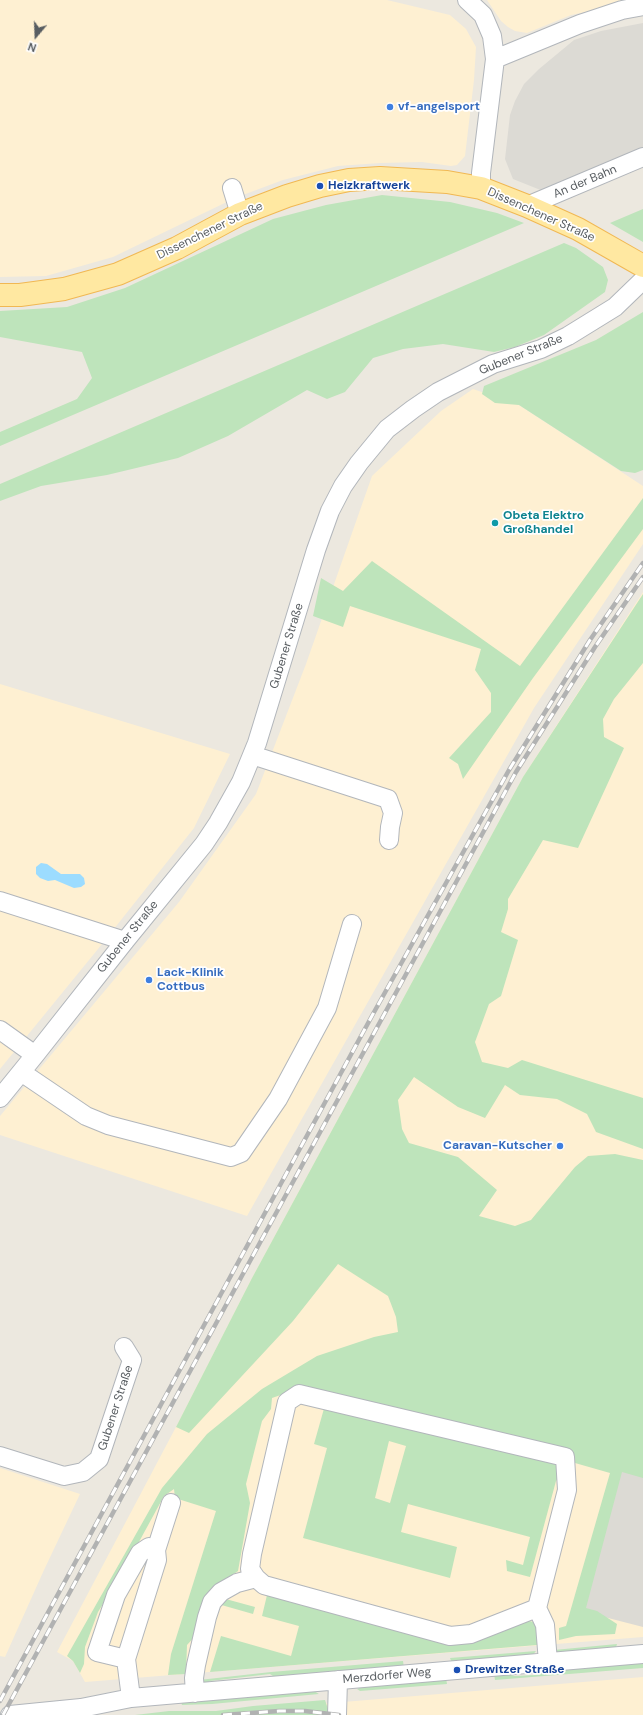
<!DOCTYPE html>
<html>
<head>
<meta charset="utf-8">
<style>
  body { margin:0 }
  #map { position:relative; width:643px; height:1715px; overflow:hidden; background:#ece8df; font-family:"DM Sans",sans-serif }
  canvas { display:block }
  .north { position:absolute; left:16px; top:16px; width:40px; height:40px; -webkit-text-stroke:3px #fff; paint-order:stroke; rotate:199deg; font-size:11px; font-weight:700; line-height:16px; text-align:center; color:#585d61 }
  .north::after { content:''; display:block; margin:auto; width:14px; height:18px; background:#585d61; clip-path:polygon(50% 0,100% 100%,50% 72%,0 100%) }
</style>
</head>
<body>
<div id="map">
<canvas width="643" height="1715"></canvas>
<div class="north">N</div>
</div>
<script>
const g = document.querySelector('canvas').getContext('2d');
g.lineJoin = 'round';
function fillPath(path, color) { g.fillStyle = color; g.fill(path, 'evenodd'); }
const poly = rows => new Path2D(rows.map(r => 'M' + r).join(''));
function strokePath(path, color, width, dash) { g.strokeStyle = color; g.lineWidth = width; g.lineCap = dash ? 'butt' : 'round'; g.setLineDash(dash || []); g.stroke(path); }
function drawText(font, color, halo, rows, align = 'center') {
  g.font = font + ' "DM Sans",sans-serif'; g.lineWidth = 3.5; g.setLineDash([]); g.textBaseline = 'middle'; g.strokeStyle = halo; g.fillStyle = color; for (const [text, x, y, turn = 0] of rows) {
    g.save(); g.translate(x, y); g.rotate((+turn || 0) * Math.PI / 180); g.textAlign = isNaN(turn) ? turn : align; if (halo) g.strokeText(text, 0, 0); g.fillText(text, 0, 0); g.restore();
  }
}
const commercial = poly([
  [0,0,387,0,450,15,466,29,476,47,474,80,465,156,457,165,451,166,422,162,380,163,338,166,283,180,235,198,113,257,46,276,0,277],
  [487,0,643,0,571,15,527,33,515,31,508,27,501,21],
  [473,389,519,405,643,486,643,544,534,708,247,1216,0,1135,0,1116,179,902,256,794,306,664,372,476,441,411],
  [643,592,643,1637,85,1682,73,1661,57,1652,176,1427,252,1278,523,777],
  [0,684,230,754,194,828,98,949,0,1069],
  [0,1468,80,1494,44,1570,5,1657,0,1656],
  [643,1677,643,1715,165,1715,319,1704]
]);
const industrial = poly([
  [643,23,643,150,543,191,513,179,505,159,510,115,515,101,524,84,539,69,574,40,601,31],
  [619,1468,643,1474,643,1627,581,1611]
]);
const green = poly([
  [382,195,450,202,497,213,524,223,0,446,0,432,77,399,92,378,82,352,0,337,0,311,67,307,125,288,273,219,326,205],
  [643,209,643,242,610,223],
  [564,243,576,248,603,267,608,280,605,292,544,335,515,347,494,352,443,344,403,349,373,358,345,392,327,399,307,390,228,436,178,458,107,475,41,486,0,501,0,484],
  [643,312,643,470,635,473,621,471,519,405,495,403,482,394,484,386,596,340],
  [643,498,643,529,533,678,463,779,458,764,449,758,491,712,491,693,475,670,481,649,350,606,343,627,313,616,321,578,343,591,372,561,520,666],
  [643,594,643,663,614,699,603,719,604,737,624,748,578,848,543,840,508,899,508,909,501,932,518,940,501,996,489,1004,475,1042,482,1062,508,1068,522,1060,643,1098,643,1149,596,1132,587,1114,557,1099,520,1095,505,1085,485,1118,458,1107,414,1077,398,1100,402,1129,409,1143,458,1157,497,1190,479,1216,515,1226,531,1220,575,1167,588,1156,615,1154,643,1160,643,1478,622,1472,586,1608,597,1611,617,1624,615,1634,576,1636,559,1640,559,1628,566,1626,610,1473,575,1463,570,1458,556,1481,530,1577,507,1571,506,1560,523,1565,530,1537,408,1504,401,1532,457,1547,450,1578,303,1538,327,1448,314,1444,325,1405,295,1390,272,1398,271,1409,262,1421,246,1484,250,1503,238,1571,221,1583,197,1634,187,1645,186,1674,168,1675,171,1654,216,1511,175,1498,174,1489,164,1496,122,1573,98,1612,85,1647,84,1664,80,1673,73,1661,67,1656,162,1488,207,1434,262,1389,317,1356,374,1337,398,1332,396,1317,388,1296,338,1264,293,1321,189,1433,176,1427,252,1278,523,777],
  [389,1441,406,1446,390,1503,375,1498],
  [268,1591,471,1640,529,1621,539,1623,544,1631,537,1645,210,1672,221,1636,291,1656,299,1626,262,1616],
  [222,1598,255,1607,253,1614,218,1604],
  [617,1644,615,1651,559,1655,554,1650],
  [536,1651,531,1657,452,1663,450,1658],
  [403,1661,404,1668,276,1678,270,1674,210,1681,206,1684,207,1685,199,1680,271,1672],
  [643,1662,643,1668,495,1680,494,1674,503,1673,515,1676,535,1675,545,1670],
  [446,1678,447,1684,360,1691,357,1689,366,1685],
  [314,1691,319,1694,212,1704,182,1705,181,1702],
  [325,1700,330,1715,135,1715,169,1711,216,1711,253,1706]
]);
const water = poly([
  [41,863,47,864,61,874,80,874,84,878,85,884,81,887,74,888,55,880,48,881,40,878,36,874,36,867]
]);
const minor = poly([
  [467,0,483,15,492,36,495,59,481,173,481,188],
  [495,59,580,24,622,10,643,6],
  [232,188,240,214],
  [527,206,643,157],
  [252,755,388,799,393,813,390,827,389,840],
  [0,901,125,941],
  [0,1030,35,1055],
  [21,1072,86,1116,108,1125,231,1157,241,1153,278,1099,327,1008,352,924],
  [0,1098,35,1055,125,941,204,844,218,823,241,782,257,743,316,550,330,511,343,486,359,463,387,429,413,409,438,392,493,364,541,349,568,336,615,307,643,280],
  [0,1456,64,1476,83,1472,99,1459,132,1360,124,1347],
  [156,1550,171,1503],
  [537,1608,471,1634,450,1636,264,1585,256,1578,250,1569,252,1554,287,1402,299,1394,565,1457,567,1490,537,1608,545,1625,548,1662],
  [126,1659,97,1652,116,1595,140,1553,149,1547,156,1550,157,1560,126,1659,131,1698],
  [195,1693,194,1678,196,1665,207,1617,212,1602,221,1592,237,1583,256,1578],
  [10,1715,81,1708,131,1698,643,1654],
  [337,1715,338,1680]
]);
const major = poly([
  [0,295,20,295,64,289,118,274,177,248,240,214,287,196,320,186,349,180,380,178,447,182,481,188,527,206,578,229,643,266]
]);
const rail = poly([
  [0,1701,373,1014,509,770,590,640,643,563],
  [3,1715,516,772,595,647,643,577],
  [223,1715,279,1711,305,1711,339,1715]
]);
const markers = [
  [390,107,4,"#3f7fe0"],
  [320,186,4,"#1a4fb4"],
  [495,523,4,"#0f9aa8"],
  [149,980,4,"#3f7fe0"],
  [560,1146,4,"#3f7fe0"],
  [457,1670,4,"#1a4fb4"]
];
const shopNames = [
  ["vf-angelsport",398,107],
  ["Lack-Klinik",157,973],
  ["Cottbus",157,987],
  ["Caravan-Kutscher",552,1146,"right"]
];
const streetNames = [
  ["An der Bahn",585,182,-23],
  ["Dissenchener Straße",541,215,24],
  ["Dissenchener Straße",210,231,-26],
  ["Gubener Straße",521,355,-22],
  ["Gubener Straße",287,646,-73],
  ["Gubener Straße",128,937,-51],
  ["Gubener Straße",116,1408,-72],
  ["Merzdorfer Weg",387,1676,-5]
];
const transitNames = [
  ["Heizkraftwerk",328,186],
  ["Drewitzer Straße",465,1670]
];
const cultureNames = [
  ["Obeta Elektro",503,516],
  ["Großhandel",503,530]
];
fillPath(commercial, '#fef0d2');
fillPath(industrial, '#dcdad4');
fillPath(green, '#bee4bb');
fillPath(water, '#9cdcff');
strokePath(minor, '#b2b6bb', 20);
strokePath(major, '#f1b853', 24);
strokePath(minor, '#fff', 18);
strokePath(major, '#ffe8a1', 22);
strokePath(rail, '#b1b2b2', 4.5);
strokePath(rail, '#fff', 3, [9]);
for (const [x, y, r, color] of markers) { const dot = new Path2D(); dot.arc(x, y, r, 0, 2 * Math.PI); g.fillStyle = color; g.fill(dot); strokePath(dot, '#fff', 1.5); }
drawText('bold 12px', '#366cbe', '#fff', shopNames, 'left');
drawText('12px', '#585d61', '#fff', streetNames);
drawText('bold 12px', '#164399', '#fff', transitNames, 'left');
drawText('bold 12px', '#0d838f', '#fff', cultureNames, 'left');
</script>
</body>
</html>
